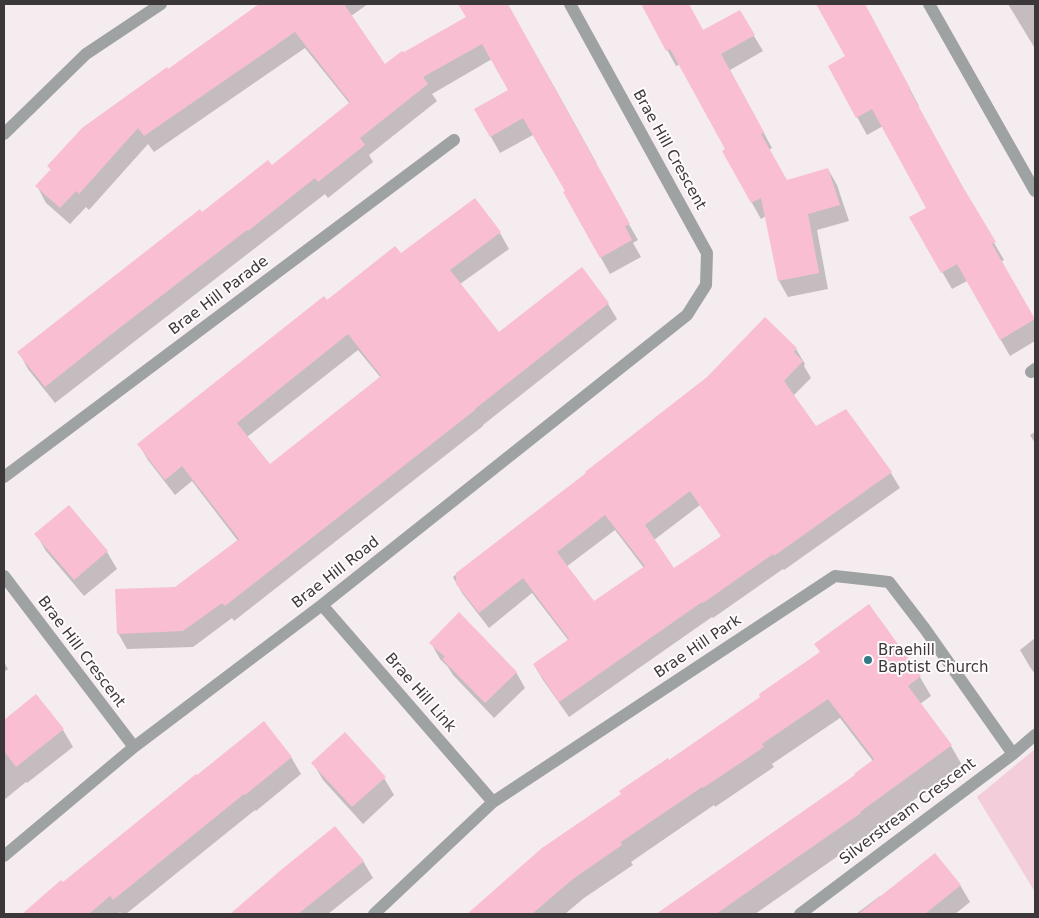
<!DOCTYPE html>
<html>
<head>
<meta charset="utf-8">
<style>
  body { margin:0 }
  #map { position:relative; width:1039px; height:918px; overflow:hidden; background:#f5ecef; font-family:"DejaVu Sans",sans-serif }
  canvas { display:block }
  .frame { position:absolute; inset:0; border:5px solid #3c3839; pointer-events:none }
</style>
</head>
<body>
<div id="map">
<canvas width="1039" height="918"></canvas>
<div class="frame"></div>
</div>
<script>
const g = document.querySelector('canvas').getContext('2d');
g.lineJoin = 'round';
function fillPath(path, color) { g.fillStyle = color; g.fill(path, 'evenodd'); }
const poly = rows => new Path2D(rows.map(r => 'M' + r).join(''));
function strokePath(path, color, width, dash) { g.strokeStyle = color; g.lineWidth = width; g.lineCap = dash ? 'butt' : 'round'; g.setLineDash(dash || []); g.stroke(path); }
function drawText(font, color, halo, rows, align = 'center') {
  g.font = font + ' "DejaVu Sans",sans-serif'; g.lineWidth = 4; g.setLineDash([]); g.textBaseline = 'middle'; g.strokeStyle = halo; g.fillStyle = color; for (const [text, x, y, turn = 0] of rows) {
    g.save(); g.translate(x, y); g.rotate((+turn || 0) * Math.PI / 180); g.textAlign = isNaN(turn) ? turn : align; if (halo) g.strokeText(text, 0, 0); g.fillText(text, 0, 0); g.restore();
  }
}
const green = poly([
  [1035,749,1035,892,977,797]
]);
const shadow = poly([
  [263,4,368,4,351,16,385,66,403,54,467,17,460,4,507,4,556,90,597,164,595,165,638,240,633,243,641,257,610,274,565,193,566,192,533,135,500,153,476,110,510,90,492,59,432,94,437,101,369,155,373,162,328,198,325,194,55,403,28,369,19,352,202,214,272,166,350,104,305,48,154,152,148,144,89,210,86,207,70,224,46,203,37,186,51,170,49,166,168,70],
  [642,4,688,4,703,31,739,11,763,51,730,70,772,148,769,150,787,182,828,169,837,185,849,221,817,230,828,289,788,297,779,281,766,216,761,219,752,203,727,150,680,64,676,66],
  [818,4,864,4,919,106,918,107,970,202,1004,260,1001,262,1035,321,1035,341,1010,356,967,281,952,289,911,218,928,208,883,126,867,135,829,66,847,57],
  [1008,4,1035,4,1035,47,1034,47],
  [500,233,509,249,460,284,499,334,608,304,617,319,483,425,483,426,234,621,232,618,193,647,127,649,118,633,238,541,192,481,175,495,148,460,139,445,327,301,401,255],
  [358,350,381,378,269,466,247,437],
  [796,349,805,364,804,366,811,378,793,396,816,428,891,473,900,488,784,570,783,569,713,618,712,617,569,717,543,680,534,665,569,641,532,593,489,628,462,593,453,577,587,474],
  [700,505,722,537,673,570,654,540],
  [615,530,644,568,594,603,566,567],
  [1035,432,1035,443,1030,435],
  [69,507,107,552,117,569,84,596,46,551,36,534],
  [869,606,920,677,931,696,920,704,951,746,962,765,870,832,871,833,755,914,665,914,856,775,873,761,840,718,772,764,774,767,715,807,714,805,631,862,633,865,584,898,565,914,469,914,543,849,762,697,821,653,816,644],
  [1035,638,1035,674,1030,667,1020,650],
  [431,643,516,672,525,688,494,718,453,675,448,667,440,659],
  [4,662,8,669,4,672],
  [36,696,63,730,73,747,27,783,26,782,4,800,4,721],
  [291,757,301,774,256,811,255,810,126,914,122,914,120,912,118,914,24,914,61,881,63,884],
  [313,763,384,778,394,795,363,824,323,780],
  [363,861,373,878,328,914,233,914,282,871],
  [960,885,970,902,955,914,856,914,880,896,881,898]
]);
const building = poly([
  [259,4,344,4,385,64,402,51,404,52,466,17,458,4,508,4,630,224,625,226,632,240,600,258,563,192,565,191,523,118,490,137,474,109,508,90,482,44,423,77,428,84,360,138,365,145,318,182,315,178,248,231,247,230,113,333,45,387,17,352,200,209,202,212,268,160,272,165,350,102,295,32,144,136,138,128,79,194,76,191,60,208,35,186,51,169,47,166,82,128,167,67,168,69],
  [641,4,689,4,703,30,740,10,755,35,721,54,764,132,761,134,787,180,828,168,840,205,808,214,819,273,778,281,761,198,751,203,722,151,725,149,697,98,670,49,666,51],
  [816,4,865,4,910,88,909,89,963,187,996,242,992,244,1035,319,1000,340,957,264,941,273,909,217,926,208,872,109,856,118,828,66,845,56],
  [475,198,501,232,450,270,499,332,582,267,609,303,475,409,475,410,225,606,222,603,183,631,117,634,115,589,175,587,239,539,182,466,165,480,137,444,324,296,327,300,395,246,401,253],
  [348,334,381,376,270,464,237,423],
  [765,317,797,348,794,352,803,361,784,381,816,426,846,409,892,472,774,556,773,554,703,603,702,602,559,702,533,664,569,639,523,578,479,613,456,584,456,573,586,473,585,472,707,377],
  [690,491,721,536,674,568,645,525],
  [605,515,645,566,594,601,557,552],
  [69,505,108,551,74,580,34,534],
  [869,604,921,676,908,686,952,745,860,812,861,813,716,914,656,914,855,775,854,774,874,759,828,699,762,744,764,747,703,788,702,787,621,842,622,845,573,879,532,914,467,914,542,848,621,794,619,791,668,758,669,760,760,697,759,694,820,652,814,644],
  [459,612,517,672,485,703,442,659,445,657,429,643],
  [36,694,64,729,16,767,4,751,4,720],
  [264,721,292,757,245,795,244,794,113,900,110,896,89,914,22,914,61,880,63,882,196,774,197,775],
  [345,732,386,777,352,807,311,763],
  [335,826,364,861,298,914,230,914,281,870],
  [935,853,961,885,925,914,858,914]
]);
const street = poly([
  [929,4,1035,191],
  [4,134,86,54,161,4],
  [1031,372,1035,369],
  [4,477,454,140],
  [4,576,134,747],
  [322,605,493,802],
  [4,856,134,747,322,605,687,315,706,285,707,253,570,4],
  [374,914,493,802,835,576,889,582,925,629,1013,754],
  [800,914,1013,754,1035,735]
]);
const markers = [
  [868,660,5,"#337a85"]
];
const streetNames = [
  ["Brae Hill Crescent",669,150,61],
  ["Brae Hill Parade",219,296,-37],
  ["Brae Hill Road",336,573,-38],
  ["Brae Hill Park",698,647,-34],
  ["Brae Hill Crescent",81,652,53],
  ["Brae Hill Link",420,693,49],
  ["Silverstream Crescent",908,812,-37]
];
const poiNames = [
  ["Braehill",878,651],
  ["Baptist Church",878,668]
];
fillPath(green, '#f4cdda');
fillPath(shadow, '#0003');
fillPath(building, '#f9bed2');
strokePath(street, '#9ea2a3', 12);
for (const [x, y, r, color] of markers) { const dot = new Path2D(); dot.arc(x, y, r, 0, 2 * Math.PI); g.fillStyle = color; g.fill(dot); strokePath(dot, '#fffbfc', 2); }
drawText('15px', '#3c3839', '#fffbfc', streetNames);
drawText('15px', '#3c3839', '#fffbfc', poiNames, 'left');
</script>
</body>
</html>
